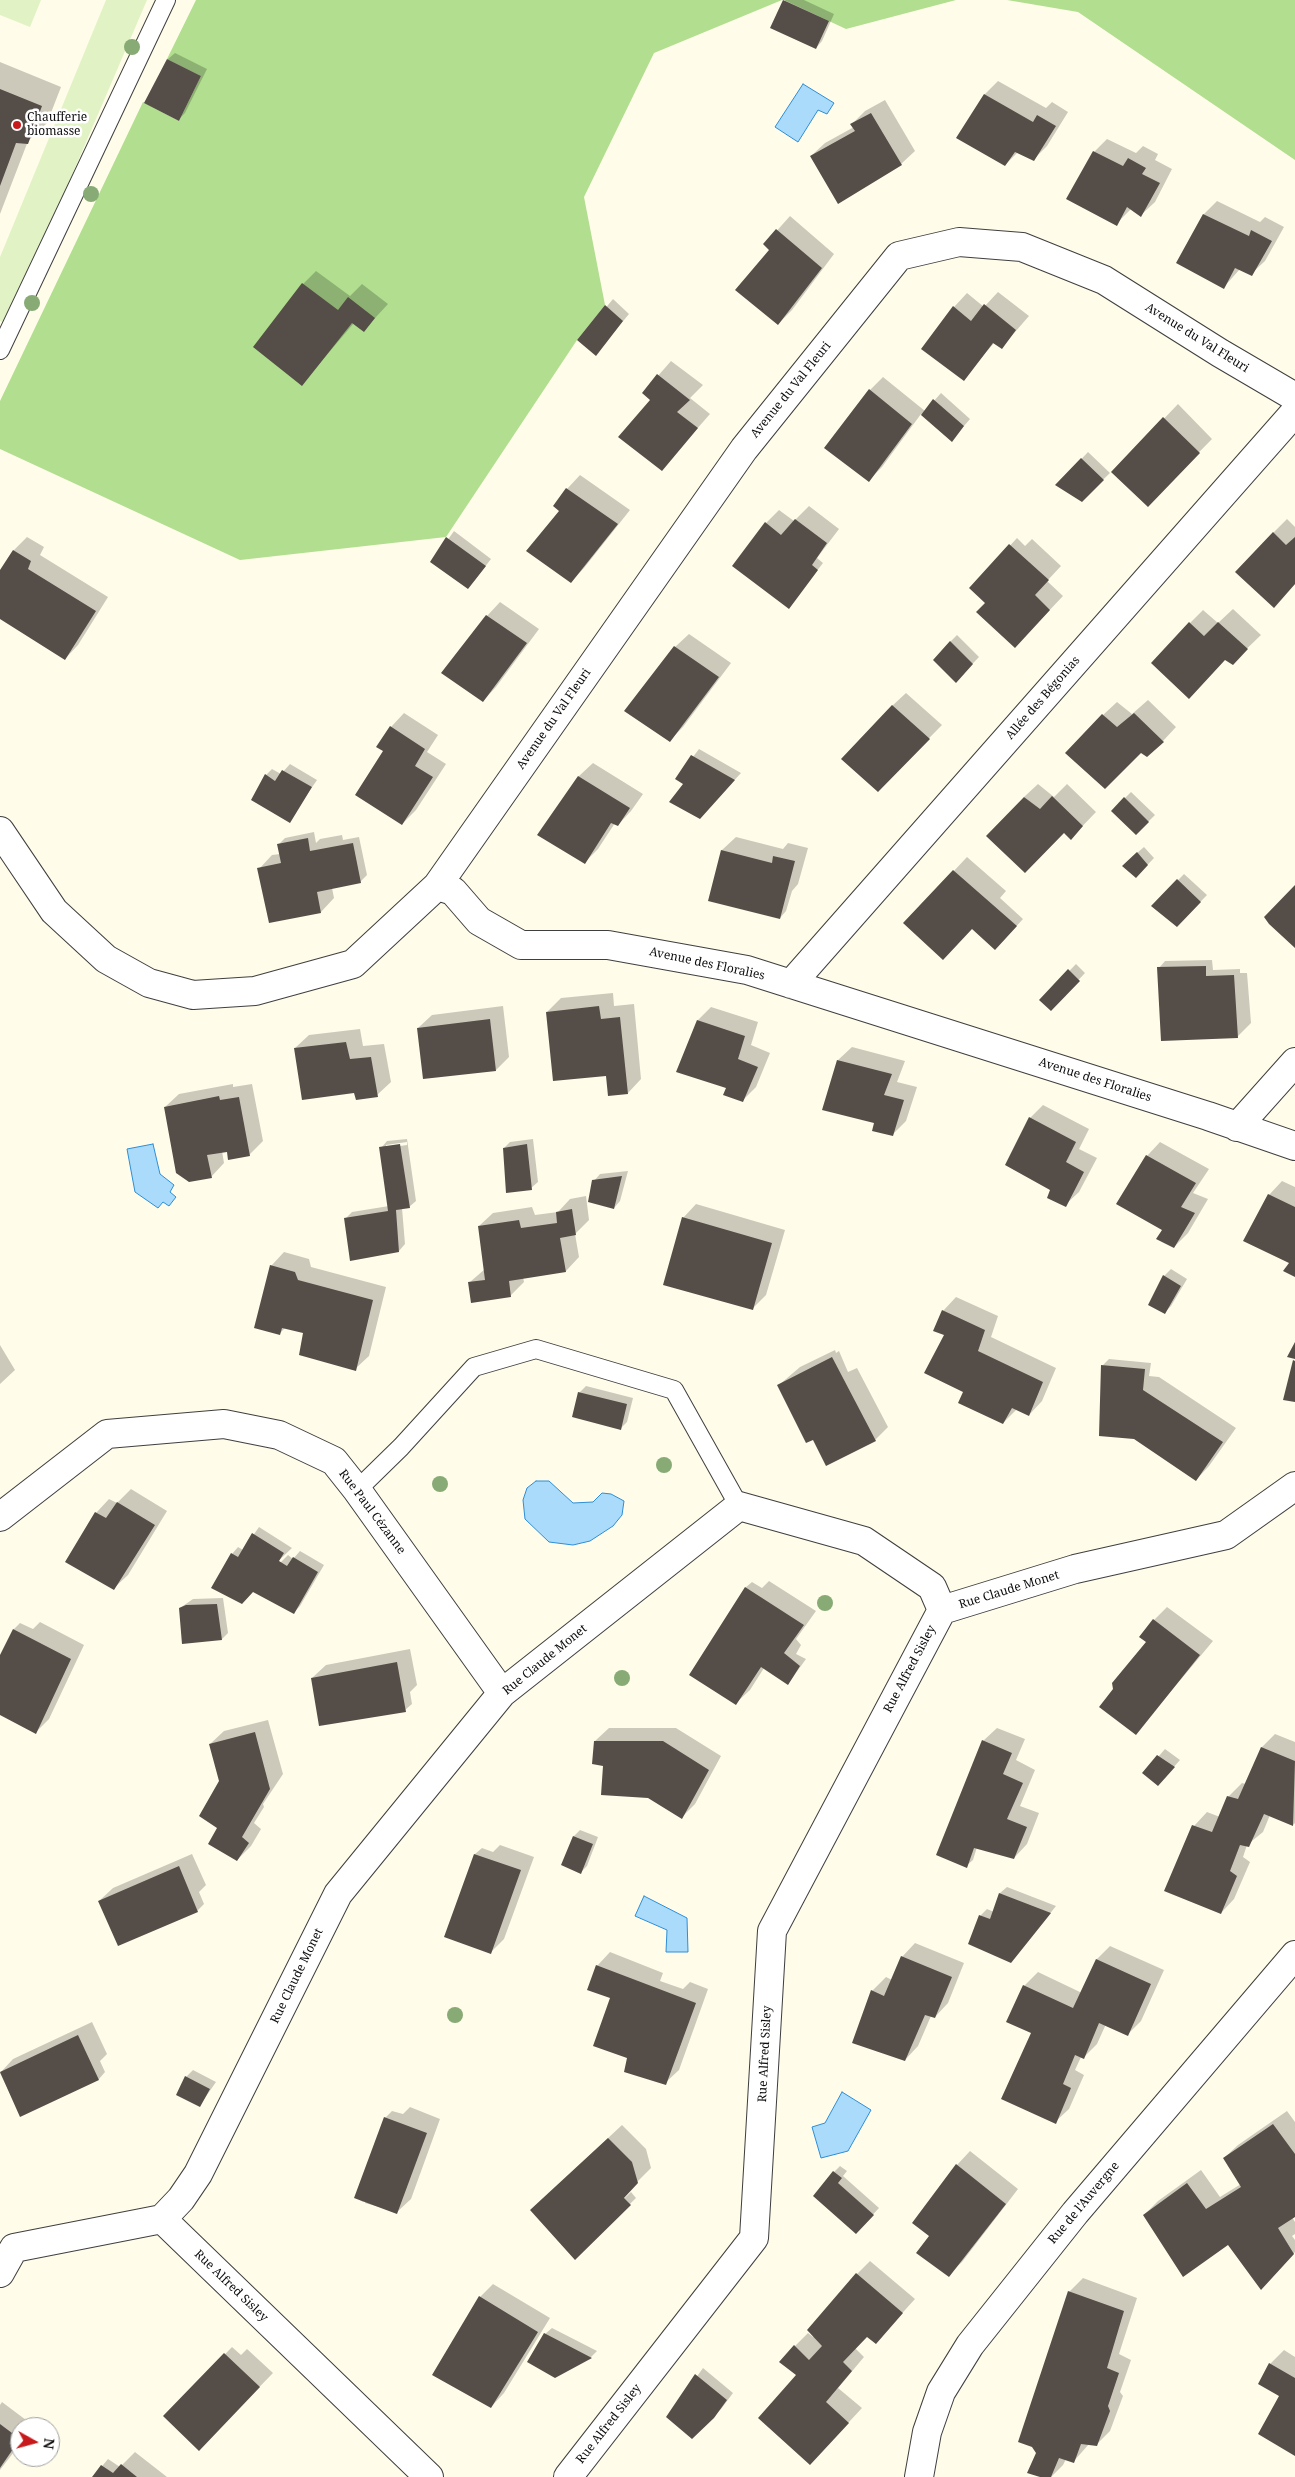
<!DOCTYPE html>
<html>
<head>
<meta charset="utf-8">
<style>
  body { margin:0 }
  #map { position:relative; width:1295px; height:2477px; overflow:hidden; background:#fffcea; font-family:"Noto Serif",serif }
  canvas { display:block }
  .north { position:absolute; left:10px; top:2417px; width:50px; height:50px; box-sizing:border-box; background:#fff; border:1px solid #9e9e9e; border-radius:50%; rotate:97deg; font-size:14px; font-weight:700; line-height:20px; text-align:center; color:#0c0c0c }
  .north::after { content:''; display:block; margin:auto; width:18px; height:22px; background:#c61a1d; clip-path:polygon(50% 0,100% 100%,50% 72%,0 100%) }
</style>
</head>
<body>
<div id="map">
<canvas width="1295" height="2477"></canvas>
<div class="north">N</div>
</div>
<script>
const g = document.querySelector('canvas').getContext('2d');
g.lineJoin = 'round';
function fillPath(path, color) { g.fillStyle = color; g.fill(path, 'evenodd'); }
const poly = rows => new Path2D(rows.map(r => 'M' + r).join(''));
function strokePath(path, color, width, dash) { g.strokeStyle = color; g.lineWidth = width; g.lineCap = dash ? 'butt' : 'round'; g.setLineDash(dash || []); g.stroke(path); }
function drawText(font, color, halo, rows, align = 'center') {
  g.font = font + ' "Noto Serif",serif'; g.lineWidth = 5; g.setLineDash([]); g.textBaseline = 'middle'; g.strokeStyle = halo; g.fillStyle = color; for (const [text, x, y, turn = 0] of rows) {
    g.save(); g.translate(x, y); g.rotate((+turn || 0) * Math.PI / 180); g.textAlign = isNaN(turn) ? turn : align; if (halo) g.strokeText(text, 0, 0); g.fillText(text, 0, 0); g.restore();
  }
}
const forest = poly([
  [196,0,782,0,654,53,584,197,605,305,577,340,446,537,240,560,0,449,0,401,143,102,179,121,201,76,167,59],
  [784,0,956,0,846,29],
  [1007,0,1295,0,1295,160,1078,12]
]);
const pitch = poly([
  [0,0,41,0,30,27,0,15],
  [106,0,147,0,8,324,0,321,0,257]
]);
const water = poly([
  [803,84,834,103,827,114,818,110,798,142,775,127,803,84],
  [153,1144,160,1174,174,1185,170,1192,176,1197,169,1206,163,1202,158,1208,135,1192,127,1149,153,1144],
  [536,1481,549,1481,573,1503,593,1502,602,1493,611,1494,624,1501,622,1515,613,1526,590,1541,573,1545,549,1542,525,1519,523,1500,527,1488,536,1481],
  [644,1896,687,1918,688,1952,666,1952,667,1930,635,1916,644,1896],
  [842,2092,871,2110,848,2151,821,2158,812,2127,825,2123,842,2092]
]);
const shadow = poly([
  [785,0,804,0,834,14,822,41,816,48,772,27],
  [175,53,207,69,185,113,178,120,146,103,168,59],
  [0,62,61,87,47,123,28,141,0,214],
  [998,81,1046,108,1052,102,1068,112,1047,146,1033,160,1018,152,1005,165,958,138,985,94],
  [885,100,915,151,901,164,811,156,825,143,854,127,852,124,865,111],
  [1107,139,1136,153,1143,146,1158,154,1155,160,1172,169,1155,202,1141,215,1131,209,1116,224,1094,152],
  [1217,201,1260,222,1265,217,1284,227,1265,261,1251,274,1240,269,1224,287,1204,214],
  [790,216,834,254,792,310,778,324,771,250,765,244],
  [316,271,350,296,362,284,388,304,364,330,354,323,302,384,303,284],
  [998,292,1029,316,1002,347,994,343,963,379,954,307,967,293,984,307],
  [613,299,629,314,596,354,579,340],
  [671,361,703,385,690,398,710,414,661,470,651,400,643,393],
  [883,377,925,411,941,393,970,419,952,440,921,414,882,467,869,480,870,390],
  [1178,404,1212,439,1161,491,1113,472],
  [1088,452,1110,473,1082,500,1057,485],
  [580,475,630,510,584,568,571,582,560,511,567,489],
  [809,506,839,529,817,558,823,563,789,607,766,523,779,510,794,521],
  [1287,519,1295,527,1295,584,1274,606,1273,533],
  [454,531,491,559,474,581,432,562],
  [27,537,44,547,40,555,108,597,78,645,65,659,0,617,0,572,14,550],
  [1017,538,1025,546,1032,539,1061,566,1047,581,1063,596,1028,633,987,603,971,588],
  [500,602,539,629,496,687,483,701,487,616],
  [1233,609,1261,635,1232,663,1190,623,1203,610,1218,623],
  [689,634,731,663,683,727,670,740,675,647],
  [957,635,979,657,956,681,950,642],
  [906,693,942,725,878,790,892,706],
  [1148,700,1176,727,1163,741,1141,752,1103,715,1117,702,1132,714],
  [404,713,438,735,427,752,446,764,416,810,402,824,385,750,391,727],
  [699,749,741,773,706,811,685,783,677,778],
  [593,763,643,794,631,811,618,825,615,823,598,849,585,862,539,834,579,776],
  [290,764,317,780,289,821,266,775,272,769,281,774],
  [1038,784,1054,797,1067,784,1096,812,1071,838,1024,797],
  [1131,792,1155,815,1136,834,1112,811],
  [314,832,316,843,320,839,342,835,343,840,359,837,367,875,360,882,332,888,334,898,321,912,270,922,259,869,272,855,280,854,278,845,285,838],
  [736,837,783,849,788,843,808,848,798,884,792,891,786,911,780,918,710,900,722,850],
  [1144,847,1154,858,1136,877,1130,859],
  [967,857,1006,891,1000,898,1023,919,1002,942,972,927,905,923],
  [1184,874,1207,895,1177,926,1153,906],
  [1212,960,1213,970,1240,969,1240,973,1247,973,1251,1023,1237,1037,1159,968,1165,961],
  [1076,964,1085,973,1051,1009,1041,1000],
  [613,993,614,1006,634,1004,641,1079,628,1093,547,1012,561,998],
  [503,1006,509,1057,496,1070,418,1028,432,1015],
  [711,1007,758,1022,751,1045,770,1053,756,1087,743,1100,727,1087,698,1020],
  [360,1029,363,1046,384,1044,391,1082,377,1095,355,1091,295,1048,309,1035],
  [852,1047,905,1061,897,1082,917,1087,906,1121,893,1134,875,1122,838,1060],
  [233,1084,233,1087,252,1084,263,1141,249,1155,228,1150,222,1151,224,1163,211,1177,165,1107,179,1094],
  [1043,1105,1089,1129,1079,1149,1097,1158,1079,1192,1065,1205,1051,1189,1030,1118],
  [407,1139,416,1201,409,1207,402,1208,405,1244,399,1251,346,1218,352,1212,389,1206,381,1148,387,1141],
  [407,1142,407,1145,386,1148,386,1145],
  [533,1139,538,1182,531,1188,504,1148,510,1142],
  [1160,1142,1209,1169,1193,1193,1208,1199,1188,1233,1174,1247,1163,1230,1147,1156],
  [628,1171,620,1201,614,1208,594,1181,600,1174],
  [1282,1181,1295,1187,1295,1276,1269,1195],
  [586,1196,589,1220,575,1234,579,1257,566,1271,523,1277,524,1282,510,1296,470,1282,485,1269,479,1226,493,1213,532,1207,535,1215,558,1212,570,1199],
  [696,1204,785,1230,766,1295,752,1309,683,1218],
  [284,1252,309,1259,311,1267,386,1287,369,1356,355,1369,304,1332,285,1328,279,1334,271,1266],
  [1171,1269,1187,1279,1171,1306,1165,1312,1149,1304,1164,1276],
  [956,1297,998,1316,991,1337,1056,1368,1042,1401,1029,1415,1017,1409,1003,1423,965,1391,946,1334,943,1311],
  [0,1345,15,1370,0,1384],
  [835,1350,836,1353,839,1351,848,1372,857,1368,888,1427,875,1440,814,1440,779,1385,800,1367],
  [1109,1359,1151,1363,1149,1376,1159,1377,1236,1428,1209,1466,1196,1480,1103,1365],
  [586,1386,633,1398,627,1422,621,1428,579,1393],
  [131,1489,167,1511,128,1575,114,1588,96,1513,109,1499,117,1503],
  [259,1527,292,1548,274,1565,276,1567,288,1555,293,1559,300,1551,324,1565,300,1606,294,1612,232,1554,238,1547,243,1550],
  [769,1581,816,1611,796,1639,801,1645,796,1654,806,1659,788,1684,764,1668,750,1690,736,1703,745,1588,752,1582,762,1588],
  [223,1598,228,1633,222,1639,180,1608,193,1599],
  [1167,1607,1213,1641,1136,1733,1114,1689,1148,1642,1154,1620],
  [40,1622,84,1645,49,1719,36,1732,0,1713,0,1658,14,1629,20,1623,33,1629],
  [410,1649,417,1685,410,1692,412,1704,405,1710,312,1678,326,1665],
  [268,1720,283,1774,263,1804,264,1807,254,1823,261,1829,251,1846,237,1860,219,1827,220,1782,210,1744,224,1731],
  [609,1728,676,1728,721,1756,695,1804,682,1817,604,1765,595,1741],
  [997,1728,1025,1739,1016,1760,1035,1770,1020,1806,1039,1813,1027,1844,1014,1858,977,1847,973,1860,966,1866,983,1741],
  [1275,1734,1295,1742,1295,1823,1293,1825,1270,1815,1263,1832,1247,1845,1243,1857,1250,1862,1234,1899,1221,1913,1194,1826,1207,1812,1220,1817,1228,1797,1242,1783,1246,1784,1262,1747],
  [1165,1749,1180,1760,1164,1778,1144,1773],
  [580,1830,598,1837,587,1866,581,1872,574,1836],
  [500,1845,534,1857,504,1939,491,1952,475,1854,482,1848,493,1852],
  [192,1854,206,1885,199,1892,204,1904,197,1911,99,1901,113,1888],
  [1007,1887,1056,1906,1017,1955,970,1944,981,1915,987,1909,994,1912,1000,1893],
  [915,1943,964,1963,948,2003,935,2017,931,2016,918,2046,905,2060,872,1991,886,1977,892,1980,902,1957],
  [1110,1946,1164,1970,1141,2021,1128,2034,1106,2024,1097,2044,1083,2058,1081,2057,1075,2070,1084,2075,1069,2109,1055,2122,1032,2034,1024,1986,1038,1972,1082,1993,1097,1959],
  [610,1952,663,1973,660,1981,683,1989,690,1982,708,1989,679,2070,665,2083,629,2057,612,1997,597,1966],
  [92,2022,107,2054,100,2061,105,2072,99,2079,37,2108,16,2106,0,2073,13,2059],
  [193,2070,216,2082,200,2105,178,2095,186,2077],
  [410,2107,440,2119,411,2199,397,2212,365,2203,366,2199,363,2202,355,2197,385,2118,392,2111,403,2114],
  [1287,2111,1295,2122,1295,2216,1292,2217,1295,2222,1295,2234,1292,2236,1295,2240,1295,2252,1267,2282,1229,2244,1144,2215,1158,2201,1201,2170,1220,2197,1241,2184,1224,2158,1238,2145],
  [622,2125,646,2149,651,2168,601,2218,603,2219,631,2192,636,2198,575,2258,545,2197],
  [970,2151,1018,2189,962,2262,948,2275,930,2236,914,2222,957,2165],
  [840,2166,847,2171,843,2176,879,2208,856,2233,834,2172],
  [870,2261,915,2299,876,2342,867,2336,855,2348,864,2357,838,2388,862,2408,824,2449,798,2375,795,2346,808,2333,813,2337,814,2336,857,2274],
  [1083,2278,1137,2298,1119,2354,1131,2360,1120,2392,1123,2396,1110,2431,1096,2445,1089,2444,1074,2461,1066,2459,1063,2465,1051,2477,1044,2477,1037,2453,1069,2292],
  [493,2284,550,2318,504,2393,491,2407,480,2297],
  [552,2328,597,2351,591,2357,555,2376,545,2334],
  [232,2347,241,2355,247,2349,273,2373,199,2449,165,2416],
  [1284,2350,1295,2357,1295,2454,1281,2396,1260,2383,1270,2364],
  [703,2368,733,2393,721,2409,691,2437,668,2417],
  [2,2402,34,2426,20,2427,20,2444,0,2470,0,2405],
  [135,2452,167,2477,93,2477,108,2459,120,2467]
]);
const building = poly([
  [783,0,829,21,816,49,770,28],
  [167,59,201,76,179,121,144,103],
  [0,89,42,106,28,144,16,143,0,186],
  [984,94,1033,122,1037,115,1056,126,1034,161,1015,152,1005,166,956,138],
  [871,113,902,165,838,204,810,156,855,131,850,124],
  [1093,151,1123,166,1128,158,1146,168,1142,174,1160,183,1141,217,1127,207,1117,226,1066,199],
  [1203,214,1249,236,1251,230,1272,241,1252,276,1235,268,1224,289,1176,263],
  [776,229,822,268,778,325,735,290,769,250,763,244],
  [302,283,338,310,348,297,375,318,364,332,352,323,302,386,253,347],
  [984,304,1016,330,1002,349,993,343,964,381,921,349,953,306,971,321],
  [605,305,623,321,596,356,577,340],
  [657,374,690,400,677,412,698,428,662,471,618,437,650,400,642,393],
  [869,389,912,424,869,482,824,448],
  [933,399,964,426,952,442,921,415],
  [1163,417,1200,453,1148,507,1111,472],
  [1081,458,1104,480,1082,502,1055,485],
  [566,488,618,524,571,583,526,551,559,511,553,506],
  [795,519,827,543,812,565,818,570,789,609,732,566,765,522,781,535],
  [1273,532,1286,545,1295,537,1295,584,1274,608,1235,572],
  [446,537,486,566,468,589,430,562],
  [1009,544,1049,580,1035,595,1050,610,1015,648,976,612,985,603,969,588],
  [13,550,31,561,28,569,96,611,65,660,0,619,0,570],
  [486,615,527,643,483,702,441,673],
  [1189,622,1204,636,1218,622,1248,649,1233,665,1225,660,1189,699,1151,663],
  [950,641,973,664,956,683,933,660],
  [674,646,719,677,670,742,624,711],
  [892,705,930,739,878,792,841,759],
  [1134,713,1164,742,1147,757,1141,753,1105,789,1065,753,1102,714,1117,727],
  [390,726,425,749,415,766,433,777,402,825,355,795,383,751,376,747],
  [691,755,735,780,700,819,669,802,683,784,675,779],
  [282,770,312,787,290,823,251,800,265,774,275,781],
  [578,776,630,808,618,826,611,823,585,864,537,835],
  [1052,796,1083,826,1071,840,1064,833,1025,873,986,836,1024,797,1040,809],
  [1124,797,1149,822,1136,835,1111,811],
  [308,838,310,851,353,843,361,883,317,892,321,913,269,923,257,868,281,863,277,844],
  [721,850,772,863,773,856,795,861,780,919,708,901],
  [1137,852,1148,865,1136,878,1122,866],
  [953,870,1017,926,995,950,972,929,943,960,903,923],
  [1177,879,1201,902,1177,927,1151,906],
  [1295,885,1295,948,1269,924,1264,917],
  [1206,966,1206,976,1234,975,1238,1038,1161,1041,1157,967],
  [1068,969,1080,981,1051,1011,1039,1000],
  [599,1006,601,1019,620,1017,628,1094,608,1096,606,1076,553,1081,546,1012],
  [490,1019,496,1071,423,1079,417,1028],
  [697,1020,745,1036,738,1059,758,1067,743,1102,723,1095,726,1088,676,1072],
  [346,1042,350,1059,371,1057,378,1097,356,1100,354,1093,302,1100,294,1048],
  [837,1060,892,1074,884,1095,904,1100,893,1136,872,1131,874,1123,822,1110],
  [219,1096,220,1100,239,1097,250,1156,228,1160,227,1152,207,1155,212,1178,189,1182,176,1173,164,1107],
  [1029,1117,1076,1142,1066,1162,1084,1172,1066,1207,1047,1198,1050,1190,1005,1165],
  [400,1144,410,1208,396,1210,399,1252,350,1261,344,1218,388,1211,379,1147],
  [527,1144,532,1190,506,1193,503,1148],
  [1146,1155,1196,1183,1181,1207,1195,1213,1174,1248,1156,1239,1162,1230,1116,1204],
  [622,1176,614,1209,588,1202,592,1180],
  [1268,1194,1295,1207,1295,1277,1283,1271,1289,1263,1243,1241],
  [572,1209,576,1235,560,1238,566,1272,509,1281,511,1297,471,1303,468,1282,485,1280,478,1226,519,1220,521,1228,557,1223,556,1212],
  [682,1217,772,1243,753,1310,663,1285],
  [270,1265,295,1272,298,1280,373,1300,356,1371,299,1355,303,1333,282,1328,280,1335,254,1328],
  [1163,1275,1181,1286,1165,1314,1148,1305],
  [942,1310,985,1330,978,1351,1043,1382,1029,1416,1012,1408,1003,1424,958,1403,963,1392,924,1373,944,1335,933,1331],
  [1295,1342,1295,1359,1287,1357],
  [832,1357,876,1441,826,1466,813,1440,806,1443,777,1385],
  [1293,1360,1295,1361,1295,1402,1283,1400],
  [1101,1365,1145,1369,1143,1390,1223,1442,1196,1481,1134,1439,1099,1436],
  [578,1392,627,1404,621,1430,572,1417],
  [117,1502,155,1525,114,1590,65,1562,95,1512,106,1518],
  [252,1533,284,1553,279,1561,287,1566,293,1557,318,1572,294,1614,253,1592,242,1604,211,1588,231,1553,238,1557],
  [745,1587,804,1625,784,1653,800,1666,788,1685,761,1667,736,1705,689,1675],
  [217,1604,222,1640,182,1644,179,1608,186,1605],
  [1153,1619,1200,1655,1136,1735,1099,1707,1113,1689,1112,1683,1146,1642,1139,1637],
  [13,1629,71,1659,36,1734,0,1715,0,1655],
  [397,1662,406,1712,319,1726,311,1678],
  [255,1732,270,1789,242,1837,249,1843,237,1861,208,1844,217,1828,199,1816,219,1781,209,1744],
  [982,1740,1012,1753,1003,1774,1023,1783,1007,1819,1027,1827,1014,1859,974,1848,967,1868,936,1855],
  [594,1741,663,1741,709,1770,682,1819,648,1798,601,1795,603,1766,592,1764],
  [1261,1747,1295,1761,1293,1826,1264,1814,1249,1847,1240,1845,1230,1871,1237,1876,1221,1914,1164,1891,1192,1825,1212,1832,1227,1796,1238,1799],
  [1157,1755,1175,1767,1158,1786,1142,1773],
  [573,1836,593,1844,581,1874,561,1865],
  [474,1854,521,1870,491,1954,444,1937],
  [179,1866,198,1912,118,1946,98,1901],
  [999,1893,1051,1913,1011,1963,968,1944,979,1915,990,1919],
  [901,1956,952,1977,935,2018,925,2015,905,2061,852,2043,871,1990,884,1996],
  [1096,1959,1151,1984,1128,2036,1099,2023,1084,2059,1075,2055,1063,2084,1071,2088,1056,2124,1001,2099,1031,2033,1006,2022,1023,1985,1073,2008],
  [596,1965,696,2003,666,2085,624,2072,627,2058,593,2046,610,1998,587,1990],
  [78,2035,99,2080,20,2117,0,2072],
  [185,2076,210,2089,200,2107,176,2095],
  [384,2117,427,2133,397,2214,354,2198],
  [1273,2124,1295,2154,1295,2217,1278,2228,1294,2254,1261,2290,1228,2245,1183,2277,1143,2215,1187,2183,1206,2209,1241,2187,1223,2158],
  [608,2138,632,2162,638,2183,624,2198,631,2205,575,2260,530,2210],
  [956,2164,1006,2204,949,2277,916,2253,929,2236,912,2223],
  [833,2171,842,2178,838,2183,874,2215,856,2234,813,2196],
  [856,2273,903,2313,876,2344,867,2337,843,2362,852,2371,826,2402,849,2423,810,2465,758,2418,796,2375,779,2362,794,2345,809,2360,822,2346,807,2330],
  [1068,2291,1124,2311,1107,2368,1119,2373,1108,2406,1110,2411,1097,2446,1081,2444,1074,2463,1059,2458,1051,2477,1040,2477,1027,2473,1036,2453,1032,2447,1018,2442],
  [479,2296,538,2332,491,2408,432,2375],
  [544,2333,592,2358,555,2378,527,2362],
  [224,2353,260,2387,199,2451,163,2416],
  [1269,2363,1295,2378,1295,2456,1258,2434,1279,2396,1258,2384],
  [695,2374,727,2400,714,2418,692,2439,666,2417],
  [0,2424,20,2439,0,2468],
  [121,2464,137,2477,92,2477,101,2465,113,2473]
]);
const service = poly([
  [0,350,166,0],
  [357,1490,401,1447,474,1367,536,1349,674,1390,739,1506]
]);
const minor = poly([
  [0,831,54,911,106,959,149,983,193,995,255,991,353,964,437,886,744,449,899,256,959,242,1022,247,1104,280,1220,353,1295,397],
  [437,886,453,891,479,921,521,945,608,945,747,970,1208,1116,1295,1146],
  [791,984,1295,412],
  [1237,1127,1295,1062],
  [0,1517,107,1434,224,1424,279,1435,334,1461,357,1490,502,1693],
  [942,1610,1075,1569,1226,1535,1295,1486],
  [162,2219,429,2477],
  [0,2273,14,2248,162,2219,181,2199,198,2174,338,1894,502,1693,739,1506,864,1541,932,1587,942,1610],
  [568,2477,754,2238,772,1931,942,1610],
  [919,2477,927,2432,941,2392,970,2345,1075,2213,1295,1955]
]);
const trees = [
  [132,47],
  [91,194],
  [32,303],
  [664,1465],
  [440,1484],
  [825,1603],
  [622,1678],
  [455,2015]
];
const markers = [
  [17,125,5,"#c61a1d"]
];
const poiNames = [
  ["Chaufferie",27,118],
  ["biomasse",27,132]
];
const streetNames = [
  ["Avenue du Val Fleuri",1197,338,32],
  ["Avenue du Val Fleuri",791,390,-51],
  ["Allée des Bégonias",1043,698,-49],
  ["Avenue du Val Fleuri",554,719,-55],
  ["Avenue des Floralies",707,964,12],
  ["Avenue des Floralies",1095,1080,18],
  ["Rue Paul Cézanne",372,1512,53],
  ["Rue Claude Monet",1009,1590,-17],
  ["Rue Claude Monet",545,1660,-39],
  ["Rue Alfred Sisley",910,1669,-62],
  ["Rue Claude Monet",297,1976,-64],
  ["Rue Alfred Sisley",765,2054,-87],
  ["Rue de l'Auvergne",1084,2203,-50],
  ["Rue Alfred Sisley",231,2286,44],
  ["Rue Alfred Sisley",609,2424,-52]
];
fillPath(forest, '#b1de8f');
fillPath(pitch, '#e1f3c4');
fillPath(water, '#abdbfb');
strokePath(water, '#2c8ed7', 1);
fillPath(shadow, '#0003');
fillPath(building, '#554d47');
strokePath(service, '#3f3f3f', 20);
strokePath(minor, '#3f3f3f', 30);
strokePath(service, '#fff', 18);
strokePath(minor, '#fff', 28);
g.fillStyle = '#88ab76';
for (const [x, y] of trees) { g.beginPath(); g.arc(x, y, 8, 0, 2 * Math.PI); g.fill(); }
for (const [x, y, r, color] of markers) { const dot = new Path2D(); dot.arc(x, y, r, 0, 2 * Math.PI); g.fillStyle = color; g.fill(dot); strokePath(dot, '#fff', 2); }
drawText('12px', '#0c0c0c', '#fff', poiNames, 'left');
drawText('12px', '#0c0c0c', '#fff', streetNames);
</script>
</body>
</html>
